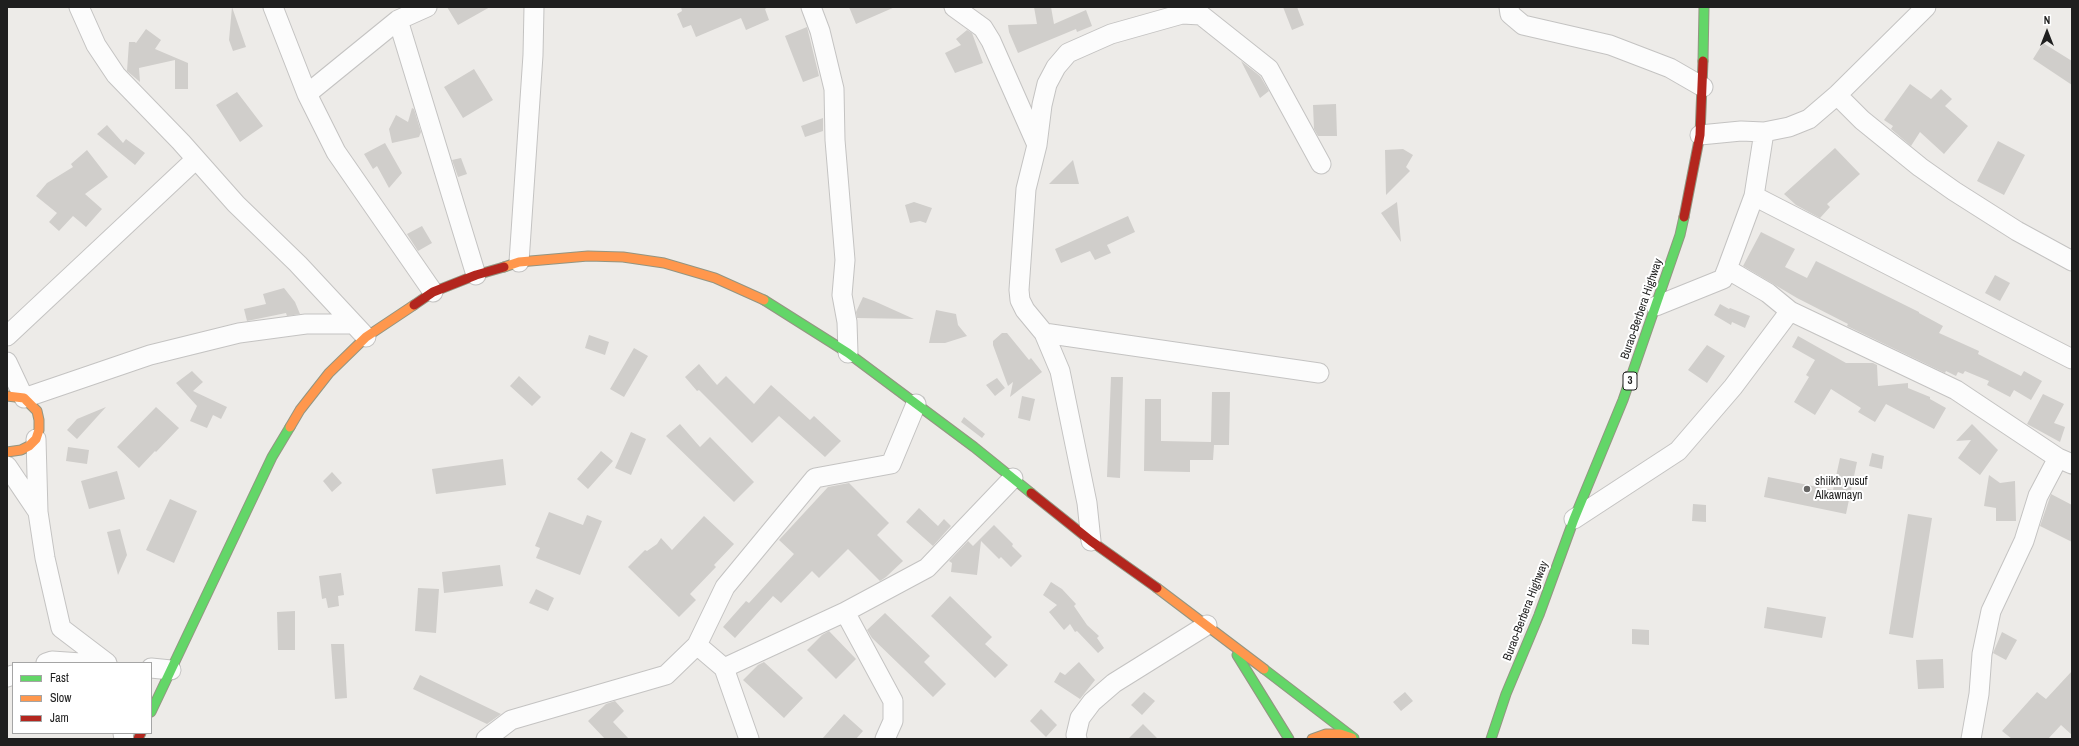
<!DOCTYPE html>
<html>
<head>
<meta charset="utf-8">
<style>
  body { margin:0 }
  #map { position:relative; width:2079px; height:746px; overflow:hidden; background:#edebe8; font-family:"Archivo Narrow",sans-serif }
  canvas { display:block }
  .frame { position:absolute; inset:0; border:8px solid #1f1f1f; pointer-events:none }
  .legend { position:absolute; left:12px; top:662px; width:140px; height:72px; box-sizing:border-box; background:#fff; border:1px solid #a5a5a5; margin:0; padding:5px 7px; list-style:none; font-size:12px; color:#1f1f1f }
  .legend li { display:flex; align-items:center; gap:8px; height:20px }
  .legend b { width:20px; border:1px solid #a5a5a5 }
  .north { position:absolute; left:2027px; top:12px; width:40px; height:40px; -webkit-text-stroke:3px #fff; paint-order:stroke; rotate:0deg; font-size:11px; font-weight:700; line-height:16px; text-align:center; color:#1f1f1f }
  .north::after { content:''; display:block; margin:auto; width:14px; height:18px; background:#1f1f1f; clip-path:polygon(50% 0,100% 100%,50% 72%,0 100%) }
</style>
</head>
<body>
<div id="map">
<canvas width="2079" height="746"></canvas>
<div class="frame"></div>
<ul class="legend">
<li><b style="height:5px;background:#63d668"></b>Fast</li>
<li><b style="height:5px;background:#ff974d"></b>Slow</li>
<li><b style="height:5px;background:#b3261e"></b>Jam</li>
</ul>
<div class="north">N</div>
</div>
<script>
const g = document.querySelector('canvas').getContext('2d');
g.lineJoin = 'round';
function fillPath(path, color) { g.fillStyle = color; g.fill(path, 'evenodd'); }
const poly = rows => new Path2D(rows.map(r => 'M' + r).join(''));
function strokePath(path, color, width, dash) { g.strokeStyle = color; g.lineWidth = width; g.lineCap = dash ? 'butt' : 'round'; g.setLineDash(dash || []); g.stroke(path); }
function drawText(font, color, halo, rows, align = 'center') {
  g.font = font + ' "Archivo Narrow",sans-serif'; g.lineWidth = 4; g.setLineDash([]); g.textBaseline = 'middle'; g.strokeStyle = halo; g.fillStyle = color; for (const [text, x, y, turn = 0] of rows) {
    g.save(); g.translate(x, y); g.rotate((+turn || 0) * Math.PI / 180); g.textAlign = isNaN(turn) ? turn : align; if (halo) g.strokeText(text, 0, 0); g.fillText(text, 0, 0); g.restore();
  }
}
const building = poly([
  [232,7,246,47,233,51,229,40],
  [447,7,490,7,458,25],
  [681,7,768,7,765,9,769,20,746,30,741,18,696,37,691,25,683,28,677,14,682,11],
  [849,7,895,7,856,24],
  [1034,7,1051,7,1054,24,1086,10,1092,26,1077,32,1076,29,1018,53,1009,32,1008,25,1037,24],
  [1283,7,1297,7,1304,25,1292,30],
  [807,27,819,76,803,82,785,36],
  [146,29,161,40,155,49,188,63,188,89,175,89,175,60,139,68,140,82,127,71,129,42,135,42,136,43],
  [967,30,972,33,983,63,955,73,945,53,961,45,956,39],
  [2043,43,2072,61,2072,85,2033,59],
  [1241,61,1260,76,1269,91,1260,98],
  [474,69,493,100,463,118,444,87],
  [1910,84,1931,99,1941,89,1952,99,1945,106,1968,126,1944,154,1920,132,1911,146,1891,129,1893,126,1884,120],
  [237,92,263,126,240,142,216,105],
  [1336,104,1337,136,1318,136,1314,129,1313,105],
  [412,108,414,109,421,132,419,137,392,143,389,129,396,115,408,122],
  [823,118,823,131,805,137,801,126],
  [107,125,123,143,126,139,145,153,135,165,97,134],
  [1998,141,2025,155,2004,195,1977,181],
  [385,143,402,173,389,188,377,166,373,169,364,154],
  [1835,148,1860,174,1827,204,1830,207,1820,218,1796,205,1784,194],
  [1403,149,1413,155,1406,167,1410,171,1386,195,1385,150],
  [87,150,108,177,85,194,102,209,86,227,73,216,59,231,49,222,57,213,36,196,47,183,73,167,71,164],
  [461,158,467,174,458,177,452,160],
  [1073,160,1079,184,1049,184],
  [914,202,932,208,926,223,920,221,910,223,905,205],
  [1397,202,1401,242,1381,213],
  [1128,216,1135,232,1107,245,1111,253,1095,260,1090,251,1061,263,1055,249],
  [422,226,432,243,418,251,407,234],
  [1761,232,1795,249,1785,267,1807,278,1816,261,1919,312,1919,313,1943,326,1939,333,1979,351,1978,354,2021,376,2024,371,2042,381,2031,400,2014,390,2010,397,1987,385,1989,381,1965,371,1963,374,1958,372,1956,376,1946,371,1945,373,1847,326,1848,324,1797,298,1743,266],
  [1995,275,2010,283,2000,301,1985,293],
  [284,288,295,302,300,314,287,316,286,313,247,321,244,309,266,304,263,294],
  [863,297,874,301,914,319,857,318,856,312],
  [1720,304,1729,309,1730,308,1750,316,1745,328,1732,322,1731,325,1714,315],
  [936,310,956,314,958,325,967,336,945,343,929,343],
  [1002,333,1007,333,1029,360,1031,358,1042,372,1010,397,1013,382,1008,386,993,345,993,341],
  [589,335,609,342,605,355,585,348],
  [1798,336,1846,363,1873,363,1877,365,1878,386,1908,383,1908,388,1930,397,1930,399,1946,408,1934,429,1886,404,1875,422,1858,412,1861,408,1831,389,1815,415,1794,402,1809,377,1806,375,1815,360,1792,347],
  [1707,345,1725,356,1707,383,1688,370],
  [634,348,648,356,624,397,610,389],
  [699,364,717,385,726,376,754,404,771,385,810,420,814,416,841,441,825,457,779,416,752,443,699,390,697,391,685,377],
  [192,371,203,382,193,391,227,407,221,419,213,415,207,428,190,421,197,406,176,383],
  [519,376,541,397,532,406,510,386],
  [1111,377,1123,377,1120,478,1107,477],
  [997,378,1005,388,995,396,986,385],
  [1212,392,1230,392,1229,445,1214,445,1213,460,1190,460,1190,472,1144,471,1145,399,1161,399,1161,441,1211,442],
  [2043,394,2064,404,2054,423,2065,427,2060,442,2027,424],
  [1022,396,1035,399,1030,421,1018,418],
  [106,407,77,439,67,430,77,419],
  [156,407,179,428,156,452,155,451,139,468,117,447],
  [964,417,985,434,982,438,961,422],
  [680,424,700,447,710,437,754,482,734,502,666,436],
  [1972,424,1998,450,1980,475,1958,458,1971,440,1956,441],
  [631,432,646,439,631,475,615,468],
  [68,447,89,450,87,464,66,461],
  [601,451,613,461,588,489,577,479],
  [1872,453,1884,456,1882,469,1869,466],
  [1840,458,1857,462,1846,514,1764,497,1768,477,1833,490],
  [503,459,506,485,436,494,432,469],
  [117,471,125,499,89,509,81,481],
  [332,472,342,483,332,492,323,481],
  [1989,475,2000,483,2015,481,2016,521,1996,521,1996,508,1984,506],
  [849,483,889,523,877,535,903,561,886,577,880,581,848,549,819,578,812,571,781,603,773,596,735,638,723,627,746,601,749,603,794,554,779,540,828,487],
  [2051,494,2072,505,2072,542,2040,526],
  [170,499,197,511,174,563,146,550],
  [1693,504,1706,505,1706,522,1692,521],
  [919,508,938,526,944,519,951,526,933,546,906,522],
  [549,512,583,525,587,515,602,521,580,575,536,558,540,548,535,546],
  [1908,514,1932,518,1913,638,1889,634],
  [704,516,734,544,714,565,716,567,690,594,696,600,679,617,628,567,645,550,647,551,657,544,661,538,672,550],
  [994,525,1013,544,1012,546,1022,556,1011,567,1001,557,999,559,981,541,977,575,951,572,952,563,949,561,968,541,973,546],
  [120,529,127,555,118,575,107,532],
  [500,565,503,586,444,593,442,572],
  [341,573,344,595,338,596,339,606,328,608,326,598,322,599,319,576],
  [1051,582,1062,589,1076,604,1074,606,1087,625,1099,636,1097,638,1104,648,1098,653,1077,631,1075,632,1070,624,1064,630,1049,612,1057,605,1043,595],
  [418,588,439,589,436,633,415,631],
  [536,589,554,598,548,611,529,603],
  [950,596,992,637,985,644,1008,665,995,678,931,616],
  [1767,607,1826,617,1822,638,1764,628],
  [295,611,295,650,278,650,277,612],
  [885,613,930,656,924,662,946,684,933,697,872,638,867,630],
  [1632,629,1649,630,1649,645,1632,644],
  [829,631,856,659,836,679,807,650,822,635],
  [2002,632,2017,640,2006,660,1993,653],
  [331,644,344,644,347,698,335,699],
  [1943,659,1944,688,1918,689,1916,660],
  [764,662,803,698,784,718,743,680,758,665],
  [1079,662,1095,680,1080,699,1054,682,1060,672,1065,675],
  [2072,671,2072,735,2061,725,2048,739,2012,739,2002,731,2037,692,2046,699],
  [420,675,501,714,487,724,413,689],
  [1144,692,1155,701,1142,715,1131,705],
  [1405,692,1413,701,1401,711,1393,702],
  [615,701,624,711,613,722,629,739,605,739,588,721,606,704],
  [1041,709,1057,725,1046,737,1030,721],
  [844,714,863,731,856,739,822,739],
  [1143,724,1158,739,1128,739]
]);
const street = poly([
  [79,7,96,45,116,75,181,142,236,204,298,264,366,337],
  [273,7,307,94],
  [427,7,398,20,307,94,336,152,433,292],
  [811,7,820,31,834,89,835,140,845,260,842,295,847,322,848,353],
  [954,7,983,28,991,41,1037,145],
  [1509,7,1510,14,1523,25,1610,45,1670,68,1703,87],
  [398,20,476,275],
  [1837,95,1862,120,1920,167,1954,191,2017,231,2072,261],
  [1700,135,1741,131,1764,132,1789,127,1809,119,1837,95,1926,7],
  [1754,196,2072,359],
  [519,262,533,55,534,7],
  [1727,269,1754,196,1764,132],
  [1656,306,1723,279,1727,269,1768,293,1790,311,1956,390,2058,458,2072,464],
  [1044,333,1319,373],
  [7,336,196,159],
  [7,362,24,398,150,355,239,333,306,324,354,324],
  [36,439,38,512,45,558,61,628,107,663],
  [7,466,38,512],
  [1574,519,1678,451,1733,387,1790,311],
  [1091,541,1087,503,1060,371,1044,333,1025,310,1020,300,1019,290,1026,189,1037,145,1042,105,1047,84,1056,67,1068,53,1111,34,1182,14,1201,15,1269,69,1321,164],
  [845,612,893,701,893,721,885,739],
  [697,645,724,668,845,612,927,568,1013,478],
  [46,663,52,661,81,663],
  [151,668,171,670],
  [724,668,749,739],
  [7,677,13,675],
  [123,733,124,739],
  [486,739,511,720,666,675,697,645,725,587,815,478,891,464,916,404],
  [1077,739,1076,735,1080,718,1092,702,1114,683,1207,625],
  [1971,739,1979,694,1982,654,1991,611,2024,541,2038,496,2058,458]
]);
const fast = poly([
  [1703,61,1704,7],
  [764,300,848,353,974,447,1031,493],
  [1237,655,1289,739],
  [1264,669,1354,738],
  [151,712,272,457,290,427],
  [1491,739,1506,694,1539,615,1574,519,1623,400,1680,235,1684,217]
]);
const slow = poly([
  [504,267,519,262,588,256,623,257,664,263,715,278,764,300],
  [7,396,24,398,37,411,39,420,39,430,36,439,29,446,21,450,7,452],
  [290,427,300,410,329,373,366,337,414,305],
  [1157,588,1264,669],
  [1312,739,1326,734,1340,734,1352,738]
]);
const jam = poly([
  [1684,217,1700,135,1703,61],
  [414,305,433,292,476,275,504,267],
  [1031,493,1091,541,1157,588],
  [138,739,141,733]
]);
const markers = [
  [1807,489,4,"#676665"]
];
const shields = [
  [1630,381,14]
];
const shieldNames = [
  ["3",1630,381]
];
const streetNames = [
  ["Burao-Berbera Highway",1642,309,-71],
  ["Burao-Berbera Highway",1526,611,-69]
];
const poiNames = [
  ["shiikh yusuf",1815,482],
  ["Alkawnayn",1815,496]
];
fillPath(building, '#d0cecb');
strokePath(street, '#c4c3c2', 21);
strokePath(fast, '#939581', 11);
strokePath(slow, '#939581', 11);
strokePath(jam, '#939581', 11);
strokePath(street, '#fcfcfc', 19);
strokePath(fast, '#63d668', 9);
strokePath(slow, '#ff974d', 9);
strokePath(jam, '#b3261e', 9);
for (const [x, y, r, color] of markers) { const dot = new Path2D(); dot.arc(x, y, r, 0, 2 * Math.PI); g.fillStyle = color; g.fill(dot); strokePath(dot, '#fff', 1.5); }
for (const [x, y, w] of shields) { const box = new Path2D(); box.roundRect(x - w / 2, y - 9, w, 18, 3); g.fillStyle = '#fff'; g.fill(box); strokePath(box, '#1f1f1f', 1); }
drawText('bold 11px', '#1f1f1f', null, shieldNames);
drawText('12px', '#1f1f1f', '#fff', streetNames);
drawText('12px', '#1f1f1f', '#fff', poiNames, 'left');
</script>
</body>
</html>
